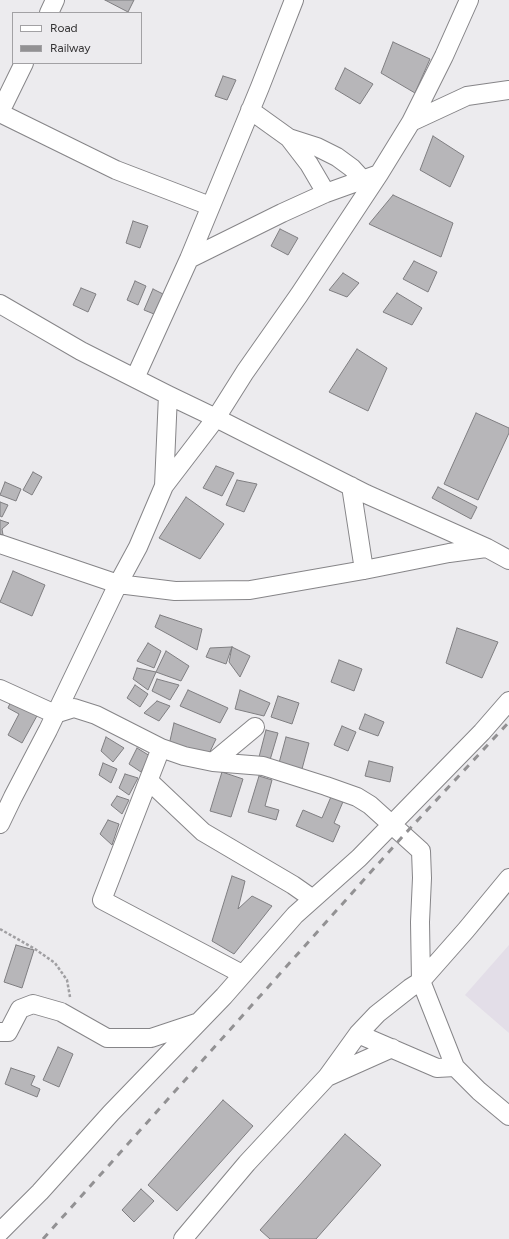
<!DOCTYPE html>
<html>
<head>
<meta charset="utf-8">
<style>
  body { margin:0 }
  #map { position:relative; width:509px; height:1239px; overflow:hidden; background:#ecebee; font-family:Figtree,sans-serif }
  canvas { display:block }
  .legend { position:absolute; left:12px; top:12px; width:130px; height:52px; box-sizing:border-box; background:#ecebee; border:1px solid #a2a1a4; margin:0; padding:5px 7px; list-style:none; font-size:12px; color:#343334 }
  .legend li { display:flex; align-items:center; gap:8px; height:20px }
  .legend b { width:20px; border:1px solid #a2a1a4 }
</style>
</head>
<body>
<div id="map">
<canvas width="509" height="1239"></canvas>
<ul class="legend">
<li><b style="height:5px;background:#fff"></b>Road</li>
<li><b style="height:5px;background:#929193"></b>Railway</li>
</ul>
</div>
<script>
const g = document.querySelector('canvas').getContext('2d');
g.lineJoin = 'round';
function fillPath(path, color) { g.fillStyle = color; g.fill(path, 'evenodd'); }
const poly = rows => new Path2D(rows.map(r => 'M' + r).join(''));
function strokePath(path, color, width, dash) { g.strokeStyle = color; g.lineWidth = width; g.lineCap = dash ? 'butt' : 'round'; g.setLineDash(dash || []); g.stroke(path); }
const built = poly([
  [509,945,509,1033,465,995]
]);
const building = poly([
  [105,0,134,0,128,12,105,0],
  [393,42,430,59,415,93,381,73,393,42],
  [345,68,373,84,360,104,335,89,345,68],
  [223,76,236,80,227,100,215,96,223,76],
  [433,136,464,156,450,187,420,170,433,136],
  [393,195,453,223,441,257,369,224,393,195],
  [133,221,148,226,140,248,126,243,133,221],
  [280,229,298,238,288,255,271,246,280,229],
  [414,261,437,272,428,292,403,279,414,261],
  [343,273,359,283,347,297,329,290,343,273],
  [135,281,146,286,138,305,127,300,135,281],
  [81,288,96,294,88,312,73,305,81,288],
  [153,289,163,294,154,314,144,310,153,289],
  [397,293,422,308,412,325,383,312,397,293],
  [357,349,387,368,368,411,329,392,357,349],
  [476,413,509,428,509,433,478,500,444,484,476,413],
  [216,466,234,473,222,496,203,488,216,466],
  [33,472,42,477,32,495,23,490,33,472],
  [237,480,257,484,244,512,226,505,237,480],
  [5,482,21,489,16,501,0,495,5,482],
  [438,487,477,507,471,519,432,498,438,487],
  [186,497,224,524,200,559,159,538,186,497],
  [0,502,8,505,2,517,0,516,0,502],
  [0,520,9,523,2,529,3,535,0,534,0,520],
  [13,571,45,585,32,616,0,602,13,571],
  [160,615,202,629,197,650,155,627,160,615],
  [457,628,498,642,482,678,446,663,457,628],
  [148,643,161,651,154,668,137,661,148,643],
  [232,647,250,656,240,677,229,662,232,647],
  [232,647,226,664,206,657,210,648,232,647],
  [166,651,189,666,181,681,156,672,166,651],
  [339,660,362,669,354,691,331,682,339,660],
  [137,668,156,672,148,690,133,679,137,668],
  [157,679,179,685,170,700,152,691,157,679],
  [135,685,148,694,140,707,127,698,135,685],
  [188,690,228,708,220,723,180,706,188,690],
  [240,690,270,703,264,716,235,709,240,690],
  [278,696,299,703,292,724,271,717,278,696],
  [11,701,38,714,22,743,8,735,19,714,8,708,11,701],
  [157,701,170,706,159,721,144,713,157,701],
  [365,714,384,722,378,736,359,729,365,714],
  [174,723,216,739,207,758,169,745,174,723],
  [342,726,356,732,348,751,334,745,342,726],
  [266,730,278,733,270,760,259,757,266,730],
  [106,737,124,748,113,762,101,751,106,737],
  [286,737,309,743,302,769,279,763,286,737],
  [137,748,150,756,141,772,129,764,137,748],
  [369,761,393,767,390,782,365,776,369,761],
  [103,763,117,769,111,783,99,775,103,763],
  [222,772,243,779,231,817,210,811,222,772],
  [125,774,138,778,129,795,119,788,125,774],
  [259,776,272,780,265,806,279,810,276,820,248,812,259,776],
  [333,792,345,797,334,823,340,826,333,842,296,826,303,810,322,818,333,792],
  [117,796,129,800,122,814,111,805,117,796],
  [108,820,119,824,112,845,100,834,108,820],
  [232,876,245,881,238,909,252,896,272,906,234,954,212,941,232,876],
  [16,945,34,950,22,988,4,982,16,945],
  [58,1047,73,1054,59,1087,43,1080,58,1047],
  [11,1068,35,1076,31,1085,40,1089,37,1097,5,1084,11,1068],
  [223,1100,253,1126,177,1211,148,1185,223,1100],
  [345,1134,381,1165,316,1239,270,1239,260,1230,345,1134],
  [141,1189,154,1201,134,1222,122,1210,141,1189]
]);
const path = poly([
  [0,929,35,949,55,963,67,980,70,997]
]);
const minor = poly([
  [49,13,55,0],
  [250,110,289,138,309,164,326,193],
  [0,112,24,63],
  [0,113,116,170,210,206],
  [411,122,467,96,509,90],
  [289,138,317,147,337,157,352,168,363,180],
  [189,259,282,213,326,193,379,174],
  [0,304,81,351,168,395,216,418,366,494,487,548,509,560],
  [135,378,189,259,260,87,294,0],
  [164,486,168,395],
  [351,486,364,570],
  [0,544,118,584,175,591,250,590,364,570,449,553,486,548],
  [0,689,55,714,74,708,96,715,161,748,184,756,213,762,255,727],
  [161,748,102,900,242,974],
  [213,762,263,766,326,786,357,797,370,805,421,851,422,878,420,922,421,981,455,1067,479,1091,509,1116],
  [149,781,203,832,293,885,313,899],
  [0,824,13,797,48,730,118,584,138,547,164,486,216,418,245,372,299,295,379,174,411,122,444,56,469,0],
  [0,1032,8,1032,20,1009,33,1004,61,1012,107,1038,151,1038,196,1023],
  [358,1034,437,1068,455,1067],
  [327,1077,392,1048],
  [0,1232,40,1192,111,1113,224,996,295,915,359,858,482,732,509,701],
  [183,1239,247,1163,327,1077,358,1034,377,1014,410,988,421,981,466,930,509,878]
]);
const rail = poly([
  [43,1239,403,836,509,722]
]);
fillPath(built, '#e3dee8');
fillPath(building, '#b7b6b9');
strokePath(building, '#7f7e81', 1);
strokePath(minor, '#868588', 20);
strokePath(path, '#a09fa2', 2.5, [3, 2]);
strokePath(minor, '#fff', 18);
strokePath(rail, '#929193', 3, [7, 7]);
</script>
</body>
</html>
